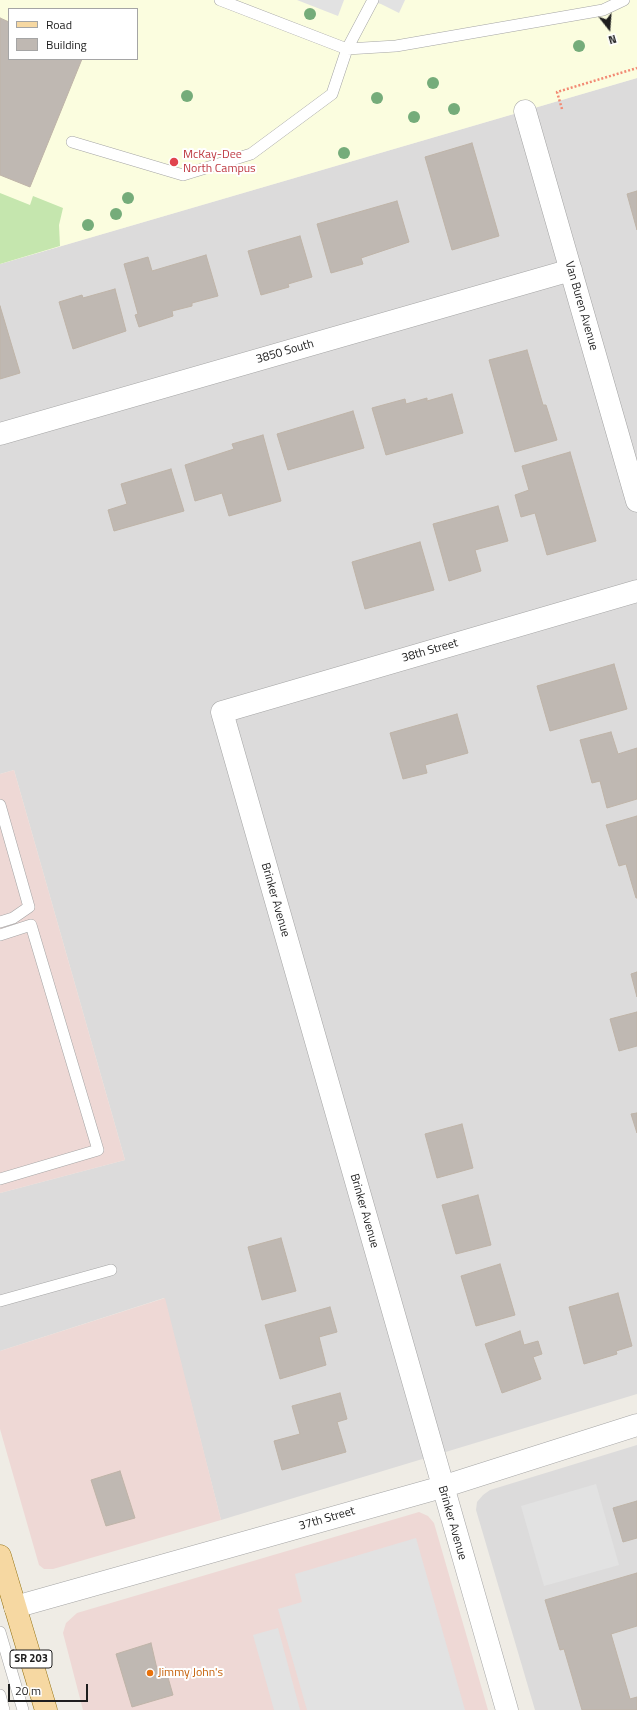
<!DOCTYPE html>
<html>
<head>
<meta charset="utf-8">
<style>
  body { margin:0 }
  #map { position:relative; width:637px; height:1710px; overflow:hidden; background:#efece5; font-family:"Titillium Web",sans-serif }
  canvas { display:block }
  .legend { position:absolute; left:8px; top:8px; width:130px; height:52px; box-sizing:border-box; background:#fff; border:1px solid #a5a5a5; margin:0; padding:5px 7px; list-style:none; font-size:12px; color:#1e1e1e }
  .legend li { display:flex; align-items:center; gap:8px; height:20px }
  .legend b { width:20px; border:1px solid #a5a5a5 }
  .north { position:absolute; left:589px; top:8px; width:40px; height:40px; -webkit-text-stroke:3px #fff; paint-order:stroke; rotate:163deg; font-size:11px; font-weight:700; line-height:16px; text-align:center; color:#1e1e1e }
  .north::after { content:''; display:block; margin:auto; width:14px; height:18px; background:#1e1e1e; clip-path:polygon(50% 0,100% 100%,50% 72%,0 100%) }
  .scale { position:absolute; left:8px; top:1684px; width:80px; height:18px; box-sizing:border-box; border:2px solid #1e1e1e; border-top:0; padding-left:5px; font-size:12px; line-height:14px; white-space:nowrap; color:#1e1e1e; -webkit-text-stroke:3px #fff; paint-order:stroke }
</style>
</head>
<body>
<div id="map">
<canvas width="637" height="1710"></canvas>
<ul class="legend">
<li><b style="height:5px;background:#f6d8a2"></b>Road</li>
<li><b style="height:11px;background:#bfb8b2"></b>Building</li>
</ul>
<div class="north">N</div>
<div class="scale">20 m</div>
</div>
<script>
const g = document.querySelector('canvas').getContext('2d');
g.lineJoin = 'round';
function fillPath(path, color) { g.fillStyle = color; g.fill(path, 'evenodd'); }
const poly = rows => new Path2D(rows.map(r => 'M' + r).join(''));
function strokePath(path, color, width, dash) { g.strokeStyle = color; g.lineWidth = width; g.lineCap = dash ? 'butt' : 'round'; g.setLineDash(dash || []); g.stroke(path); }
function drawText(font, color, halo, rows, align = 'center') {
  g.font = font + ' "Titillium Web",sans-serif'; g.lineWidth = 4; g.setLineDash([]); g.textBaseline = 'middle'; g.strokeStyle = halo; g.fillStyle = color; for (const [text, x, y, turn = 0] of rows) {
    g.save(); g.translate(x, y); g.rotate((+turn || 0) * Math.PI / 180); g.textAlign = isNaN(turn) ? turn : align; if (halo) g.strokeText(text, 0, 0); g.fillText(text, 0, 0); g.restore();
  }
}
const residential = poly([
  [637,78,637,1394,221,1520,164,1298,0,1351,0,1193,125,1160,14,770,0,774,0,264],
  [637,1445,637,1710,535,1710,476,1510,477,1502,483,1495,490,1490]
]);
const commercial = poly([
  [14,770,125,1160,0,1193,0,774],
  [165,1298,221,1520,53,1569,44,1569,39,1565,0,1429,0,1351],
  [419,1512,428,1516,434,1523,488,1710,83,1710,63,1633,66,1623,77,1613]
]);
const education = poly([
  [0,0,637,0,637,78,0,264],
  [9,9,137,9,137,59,9,59]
]);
const grass = poly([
  [0,193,30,205,33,196,63,208,59,225,60,246,0,264]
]);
const parking = poly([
  [297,0,344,0,338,16],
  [365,0,405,0,399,13,381,4],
  [596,1484,619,1565,544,1586,521,1506],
  [416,1538,465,1710,307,1710,278,1609,302,1602,295,1574],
  [278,1628,300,1710,274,1710,253,1635]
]);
const building = poly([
  [0,18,9,22,9,59,82,59,30,187,0,175,0,18],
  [472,143,499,236,452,250,425,157,472,143],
  [637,191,637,230,627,194,637,191],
  [397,201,409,242,361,258,363,264,331,273,317,224,397,201],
  [300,236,312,277,288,284,289,287,261,295,248,251,300,236],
  [206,255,218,296,192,303,192,306,172,311,173,316,139,327,135,315,138,314,124,264,148,257,152,271,206,255],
  [115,289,126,331,73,349,59,302,82,295,83,298,115,289],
  [0,306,20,373,0,379,0,306],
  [527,350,543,405,546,405,557,440,515,452,489,360,527,350],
  [452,394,463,433,386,455,372,408,405,399,406,404,427,398,427,401,452,394],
  [353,411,364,448,288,470,277,434,353,411],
  [263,435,281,501,229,516,222,493,195,501,185,465,234,449,232,444,263,435],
  [570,452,596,541,547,555,535,513,521,517,515,495,529,490,522,466,570,452],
  [171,469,184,511,114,531,108,510,127,504,121,484,171,469],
  [498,506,508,541,475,550,481,571,449,581,433,524,498,506],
  [420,542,434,590,365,609,352,562,420,542],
  [614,664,627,709,550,731,537,686,614,664],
  [457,714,468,753,425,765,427,773,403,779,390,733,457,714],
  [611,732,618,754,637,748,637,799,607,808,600,781,592,783,580,740,611,732],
  [637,816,637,898,636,898,626,864,619,866,606,825,637,816],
  [637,972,637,997,631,974,637,972],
  [637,1012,637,1046,619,1051,610,1019,637,1012],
  [637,1113,637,1133,631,1114,637,1113],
  [462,1124,473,1168,437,1178,425,1134,462,1124],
  [478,1195,491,1245,456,1254,442,1205,478,1195],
  [281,1238,296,1291,262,1300,248,1247,281,1238],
  [500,1264,515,1315,476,1326,461,1276,500,1264],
  [618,1293,632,1346,616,1351,617,1354,584,1364,569,1307,618,1293],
  [330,1307,337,1332,319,1337,326,1365,280,1379,265,1325,330,1307],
  [520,1331,524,1345,538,1341,542,1354,533,1357,541,1379,502,1393,485,1344,520,1331],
  [340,1393,347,1419,337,1422,346,1452,282,1470,274,1441,300,1434,292,1406,340,1393],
  [120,1471,135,1518,106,1526,91,1480,120,1471],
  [637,1501,637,1538,623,1542,613,1508,637,1501],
  [637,1573,637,1626,611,1634,630,1699,637,1697,637,1710,582,1710,564,1649,560,1650,545,1600,637,1573],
  [151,1643,157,1669,165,1667,173,1695,132,1707,116,1654,151,1643]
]);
const path = poly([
  [562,109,557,92,637,68]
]);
const service = poly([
  [220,0,347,49,396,46,603,10,624,0],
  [72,142,183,175,251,154,332,94,347,49,373,0],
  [0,805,29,907,13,918,0,922],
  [0,935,31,925,98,1150,0,1179],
  [0,1301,111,1270],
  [0,1632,23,1710],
  [0,1695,4,1710]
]);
const minor = poly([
  [525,111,637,501],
  [0,434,571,270],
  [15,1607,442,1487,637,1425],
  [507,1710,222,712,637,591]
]);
const primary = poly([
  [0,1556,46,1710]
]);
const trees = [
  [310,14],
  [579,46],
  [433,83],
  [187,96],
  [377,98],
  [454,109],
  [414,117],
  [344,153],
  [128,198],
  [116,214],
  [88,225]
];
const markers = [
  [174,162,5,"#e0444e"],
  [150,1673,4,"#e8710a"]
];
const shields = [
  [31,1659,42]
];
const shieldNames = [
  ["SR 203",31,1659]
];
const healthNames = [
  ["McKay-Dee",183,155],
  ["North Campus",183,169]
];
const streetNames = [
  ["Van Buren Avenue",581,306,74],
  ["3850 South",285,352,-16],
  ["38th Street",430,651,-16],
  ["Brinker Avenue",275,900,74],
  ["Brinker Avenue",364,1211,74],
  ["37th Street",327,1519,-16],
  ["Brinker Avenue",452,1523,74]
];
const foodNames = [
  ["Jimmy John's",158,1673]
];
fillPath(residential, '#dcdbdb');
fillPath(commercial, '#eed8d5');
fillPath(education, '#fbfddf');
fillPath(grass, '#c5e6ae');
fillPath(parking, '#e2e2e2');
fillPath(building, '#bfb8b2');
strokePath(building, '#bfb4a8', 1);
strokePath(service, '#a5a5a5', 12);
strokePath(minor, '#a5a5a5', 23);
strokePath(primary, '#906d09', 23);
strokePath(path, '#f28973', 2.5, [2, 2]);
strokePath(service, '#fff', 11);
strokePath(minor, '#fff', 22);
strokePath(primary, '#f6d8a2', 22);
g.fillStyle = '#75ac7a';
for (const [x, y] of trees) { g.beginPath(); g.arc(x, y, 6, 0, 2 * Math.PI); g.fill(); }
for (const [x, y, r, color] of markers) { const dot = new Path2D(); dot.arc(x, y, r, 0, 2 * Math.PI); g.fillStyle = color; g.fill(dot); strokePath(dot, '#fff', 1.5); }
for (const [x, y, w] of shields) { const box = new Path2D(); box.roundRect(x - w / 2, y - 9, w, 18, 3); g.fillStyle = '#fff'; g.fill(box); strokePath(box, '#1e1e1e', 1); }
drawText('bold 11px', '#1e1e1e', null, shieldNames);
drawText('12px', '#be3a42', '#fff', healthNames, 'left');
drawText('12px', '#1e1e1e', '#fff', streetNames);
drawText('12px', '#c56008', '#fff', foodNames, 'left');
</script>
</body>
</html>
